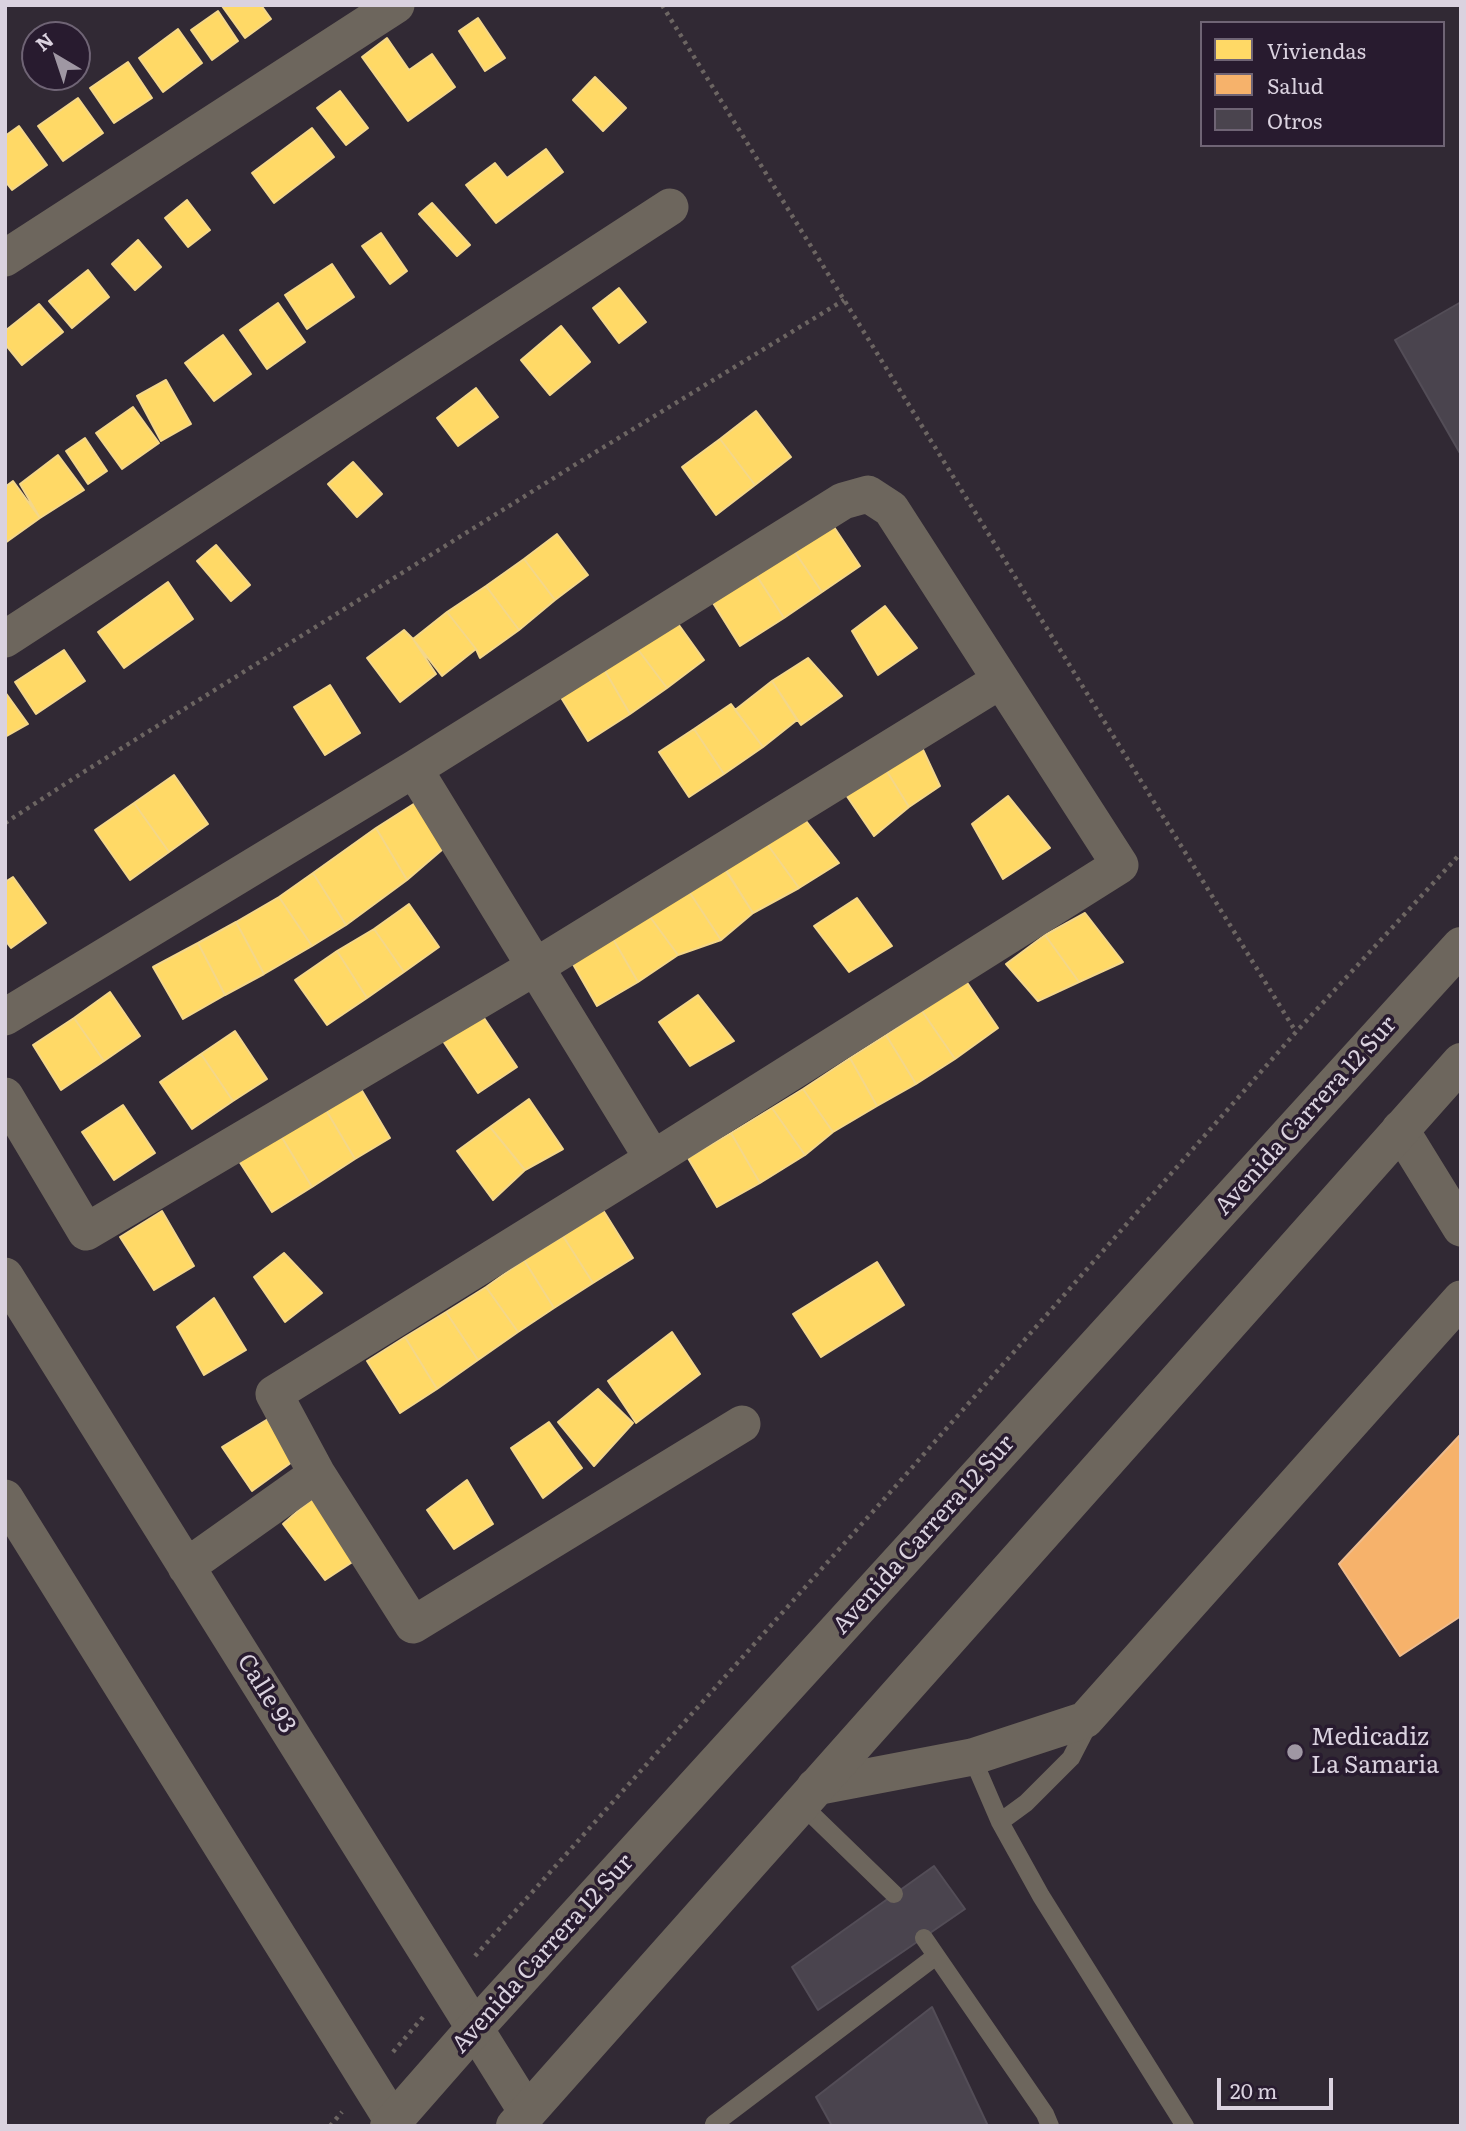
<!DOCTYPE html>
<html>
<head>
<meta charset="utf-8">
<style>
  body { margin:0 }
  #map { position:relative; width:1466px; height:2131px; overflow:hidden; background:#312934; font-family:Literata,serif }
  canvas { display:block }
  .frame { position:absolute; inset:0; border:7px solid #dad2df; pointer-events:none }
  .legend { position:absolute; left:1200px; top:21px; width:245px; height:126px; box-sizing:border-box; background:#281b2f; border:2px solid #6f6475; margin:0; padding:9px 12px; list-style:none; font-size:21px; color:#dad2df }
  .legend li { display:flex; align-items:center; gap:14px; height:35px }
  .legend b { width:35px; border:2px solid #6f6475 }
  .north { position:absolute; left:21px; top:21px; width:70px; height:70px; box-sizing:border-box; background:#281b2f; border:2px solid #6f6475; border-radius:50%; rotate:321deg; font-size:19px; font-weight:700; line-height:28px; text-align:center; color:#dad2df }
  .north::after { content:''; display:block; margin:auto; width:24px; height:32px; background:#9f97a3; clip-path:polygon(50% 0,100% 100%,50% 72%,0 100%) }
  .scale { position:absolute; left:1217px; top:2078px; width:116px; height:32px; box-sizing:border-box; border:4px solid #dad2df; border-top:0; padding-left:9px; font-size:21px; line-height:24px; white-space:nowrap; color:#dad2df; -webkit-text-stroke:5px #281b2f; paint-order:stroke }
</style>
</head>
<body>
<div id="map">
<canvas width="1466" height="2131"></canvas>
<div class="frame"></div>
<ul class="legend">
<li><b style="height:19px;background:#ffd966"></b>Viviendas</li>
<li><b style="height:19px;background:#f6b26b"></b>Salud</li>
<li><b style="height:19px;background:#4a444e"></b>Otros</li>
</ul>
<div class="north">N</div>
<div class="scale">20 m</div>
</div>
<script>
const g = document.querySelector('canvas').getContext('2d');
g.lineJoin = 'round';
function fill(path, color) {
  g.fillStyle = color;
  g.fill(path, 'evenodd');
}
function strokePath(path, color, width, dash) {
  g.strokeStyle = color;
  g.lineWidth = width;
  g.lineCap = dash ? 'butt' : 'round';
  g.setLineDash(dash || []);
  g.stroke(path);
}
function drawText(font, color, halo, rows, align = 'center') {
  g.font = font + ' Literata,serif';
  g.lineWidth = 7;
  g.setLineDash([]);
  g.textBaseline = 'middle';
  g.strokeStyle = halo;
  g.fillStyle = color;
  for (const [text, x, y, turn = 0] of rows) {
    g.save();
    g.translate(x, y);
    g.rotate((+turn || 0) * Math.PI / 180);
    g.textAlign = isNaN(turn) ? turn : align;
    if (halo) g.strokeText(text, 0, 0);
    g.fillText(text, 0, 0);
    g.restore();
  }
}
const homes = new Path2D(`
  M261 5 271 19 245 38 222 6Z
  M218 11 238 41 212 60 191 30Z
  M478 18 505 58 485 71 459 31Z
  M178 29 202 63 163 92 139 58Z
  M387 38 409 70 432 54 455 87 408 121 362 57Z
  M128 62 152 98 114 123 90 88Z
  M595 77 626 108 603 131 573 100Z
  M340 91 368 128 346 145 317 108Z
  M78 98 103 133 63 161 38 126Z
  M19 126 47 165 12 190 5 181V136Z
  M312 128 334 157 274 203 252 173Z
  M546 149 563 172 496 223 466 185 495 163 507 178Z
  M187 200 210 230 188 247 165 218Z
  M432 203 470 245 457 256 419 214Z
  M381 233 407 271 390 284 362 246Z
  M138 240 161 267 135 290 112 264Z
  M332 264 354 297 307 329 285 295Z
  M88 270 109 297 72 328 49 301Z
  M619 288 646 322 619 343 593 308Z
  M278 303 305 342 267 369 240 330Z
  M39 304 63 332 22 365 5 344V331Z
  M561 326 590 362 550 395 521 360Z
  M223 335 251 374 214 401 185 363Z
  M166 380 191 424 161 441 137 396Z
  M476 388 498 417 458 446 437 418Z
  M133 407 159 443 122 469 96 433Z
  M756 411 791 457 755 485 720 439Z
  M85 438 107 471 88 484 66 451Z
  M720 439 755 485 716 515 682 467Z
  M58 455 84 490 40 518 20 484Z
  M353 462 382 494 357 517 328 484Z
  M13 481 40 518 5 543V487Z
  M826 515 860 566 822 592 788 542Z
  M557 534 588 575 555 600 524 559Z
  M788 542 822 592 784 618 751 567Z
  M216 545 250 585 231 601 197 561Z
  M524 559 555 600 519 630 486 586Z
  M751 567 784 618 740 646 708 595Z
  M168 582 193 619 124 668 98 632Z
  M486 586 519 630 480 658 476 649 447 612Z
  M885 606 917 648 878 675 852 631Z
  M447 612 476 649 442 676 413 639Z
  M671 614 704 660 667 688 633 643Z
  M404 630 413 639 436 674 400 702 367 658Z
  M633 643 667 688 630 714 601 664Z
  M64 650 85 681 36 714 15 682Z
  M808 658 842 696 801 725 772 681Z
  M601 664 630 714 588 741 557 691Z
  M772 681 797 720 763 747 735 710Z
  M330 685 360 733 325 755 294 707Z
  M5 692 28 724 5 737Z
  M731 704 763 747 724 774 694 729Z
  M694 729 724 774 689 797 659 752Z
  M918 739 940 786 909 807 883 765Z
  M883 765 909 807 874 836 842 789Z
  M174 775 208 824 169 852 134 803Z
  M1008 796 1050 848 1003 879 972 824Z
  M423 798 450 843 407 880 376 828Z
  M134 803 169 852 130 880 95 830Z
  M799 812 839 863 799 888 762 837Z
  M376 828 407 880 346 925 313 873Z
  M762 837 799 888 753 913 724 868Z
  M721 862 753 913 721 940 686 887Z
  M313 873 346 925 312 946 279 897Z
  M13 877 46 923 11 948 5 940V882Z
  M686 887 721 940 678 955 645 910Z
  M279 897 312 946 264 974 236 922Z
  M857 898 892 946 849 972 814 926Z
  M409 904 439 947 404 972 374 929Z
  M645 910 678 955 638 982 609 932Z
  M1085 913 1123 962 1079 982 1045 935Z
  M236 922 264 974 225 995 198 943Z
  M374 929 404 972 367 998 337 951Z
  M609 932 638 982 597 1006 570 959Z
  M1045 935 1079 982 1038 1001 1006 964Z
  M198 943 225 995 183 1019 153 967Z
  M337 951 367 998 327 1025 295 980Z
  M966 981 998 1028 955 1059 922 1011Z
  M110 992 140 1036 104 1061 74 1018Z
  M698 995 734 1041 690 1066 659 1022Z
  M922 1011 955 1059 916 1084 886 1035Z
  M480 1012 517 1067 478 1093 441 1038Z
  M74 1018 104 1061 61 1090 33 1045Z
  M235 1031 267 1079 233 1101 201 1054Z
  M886 1035 916 1084 877 1106 850 1058Z
  M201 1054 233 1101 192 1129 160 1082Z
  M850 1058 877 1106 833 1132 803 1089Z
  M361 1089 390 1138 355 1159 326 1110Z
  M803 1089 833 1132 805 1155 772 1108Z
  M529 1099 563 1149 525 1170 490 1127Z
  M123 1105 155 1153 114 1180 82 1132Z
  M772 1108 805 1155 760 1183 731 1133Z
  M326 1110 355 1159 312 1187 281 1136Z
  M490 1127 525 1170 493 1200 457 1151Z
  M731 1133 760 1183 717 1207 688 1158Z
  M281 1136 312 1187 272 1212 239 1161Z
  M603 1210 633 1258 593 1283 563 1236Z
  M162 1211 194 1266 154 1290 120 1237Z
  M563 1236 593 1283 554 1308 524 1260Z
  M284 1253 322 1293 285 1322 254 1277Z
  M524 1260 554 1308 518 1332 486 1287Z
  M877 1262 904 1305 821 1357 793 1314Z
  M486 1287 518 1332 478 1360 446 1312Z
  M214 1298 246 1350 204 1375 177 1327Z
  M446 1312 478 1360 437 1389 405 1337Z
  M672 1332 700 1374 636 1423 608 1381Z
  M405 1337 437 1389 400 1413 367 1361Z
  M598 1389 633 1423 594 1466 558 1422Z
  M268 1419 292 1462 252 1491 222 1447Z
  M549 1422 582 1468 543 1498 511 1448Z
  M467 1480 493 1524 454 1549 427 1510Z
  M314 1497 357 1559 325 1580 283 1524Z`);
fill(homes, '#ffd966');
strokePath(homes, '#f4d78a', 2);
const health = new Path2D(`
  M1461 1434V1616L1400 1656 1339 1564Z`);
fill(health, '#f6b26b');
strokePath(health, '#eebc8e', 2);
const building = new Path2D(`
  M1461 302 1460 404 1461 455 1395 340Z
  M934 1866 965 1909 818 2010 792 1967Z
  M932 2007 988 2126H832L816 2097Z`);
fill(building, '#4a444e');
strokePath(building, '#534d57', 2);
strokePath(new Path2D(`
  M662 5 1296 1032
  M5 823 82 773 581 461 844 300
  M475 1956 894 1488 1296 1032 1461 853
  M393 2052 424 2016
  M330 2126 342 2112`), '#6c6562', 4.5, [3.5, 5]);
strokePath(new Path2D(`
  M972 1757 1000 1822 1041 1896 1185 2126
  M801 1804 894 1894
  M1000 1822 1026 1803 1071 1758 1087 1727 1086 1722
  M924 1938 1045 2114 1050 2126
  M714 2124 936 1956`), '#6d665d', 18);
strokePath(new Path2D(`
  M5 258 396 5
  M5 639 670 207
  M414 769 653 1159
  M5 1017 414 769 843 501 868 494 891 509 1120 865 653 1159 274 1394 317 1474 413 1625 742 1424
  M5 1096 86 1232 535 967 1001 680
  M1400 1129 1461 1228
  M5 1276 527 2112
  M5 1498 396 2126
  M186 1567 317 1474
  M815 1787 972 1757 1085 1720 1461 1299`), '#6d665d', 37);
strokePath(new Path2D(`
  M389 2126 475 2028 1461 946
  M515 2126 1461 1062`), '#6d665d', 38);
for (const [x, y, r, color] of [
  [1295,1752,9,"#9f97a3"]
]) {
  const dot = new Path2D();
  dot.arc(x, y, r, 0, 2 * Math.PI);
  g.fillStyle = color;
  g.fill(dot);
  strokePath(dot, '#281b2f', 2.5);
}
drawText('24px', '#dad2df', '#281b2f', [
  ["Avenida Carrera 12 Sur",1306,1116,-48],
  ["Avenida Carrera 12 Sur",924,1535,-48],
  ["Calle 93",266,1694,58],
  ["Avenida Carrera 12 Sur",543,1954,-48]
]);
drawText('24px', '#dad2df', '#281b2f', [
  ["Medicadiz",1311,1738],
  ["La Samaria",1311,1766]
], 'left');
</script>
</body>
</html>
